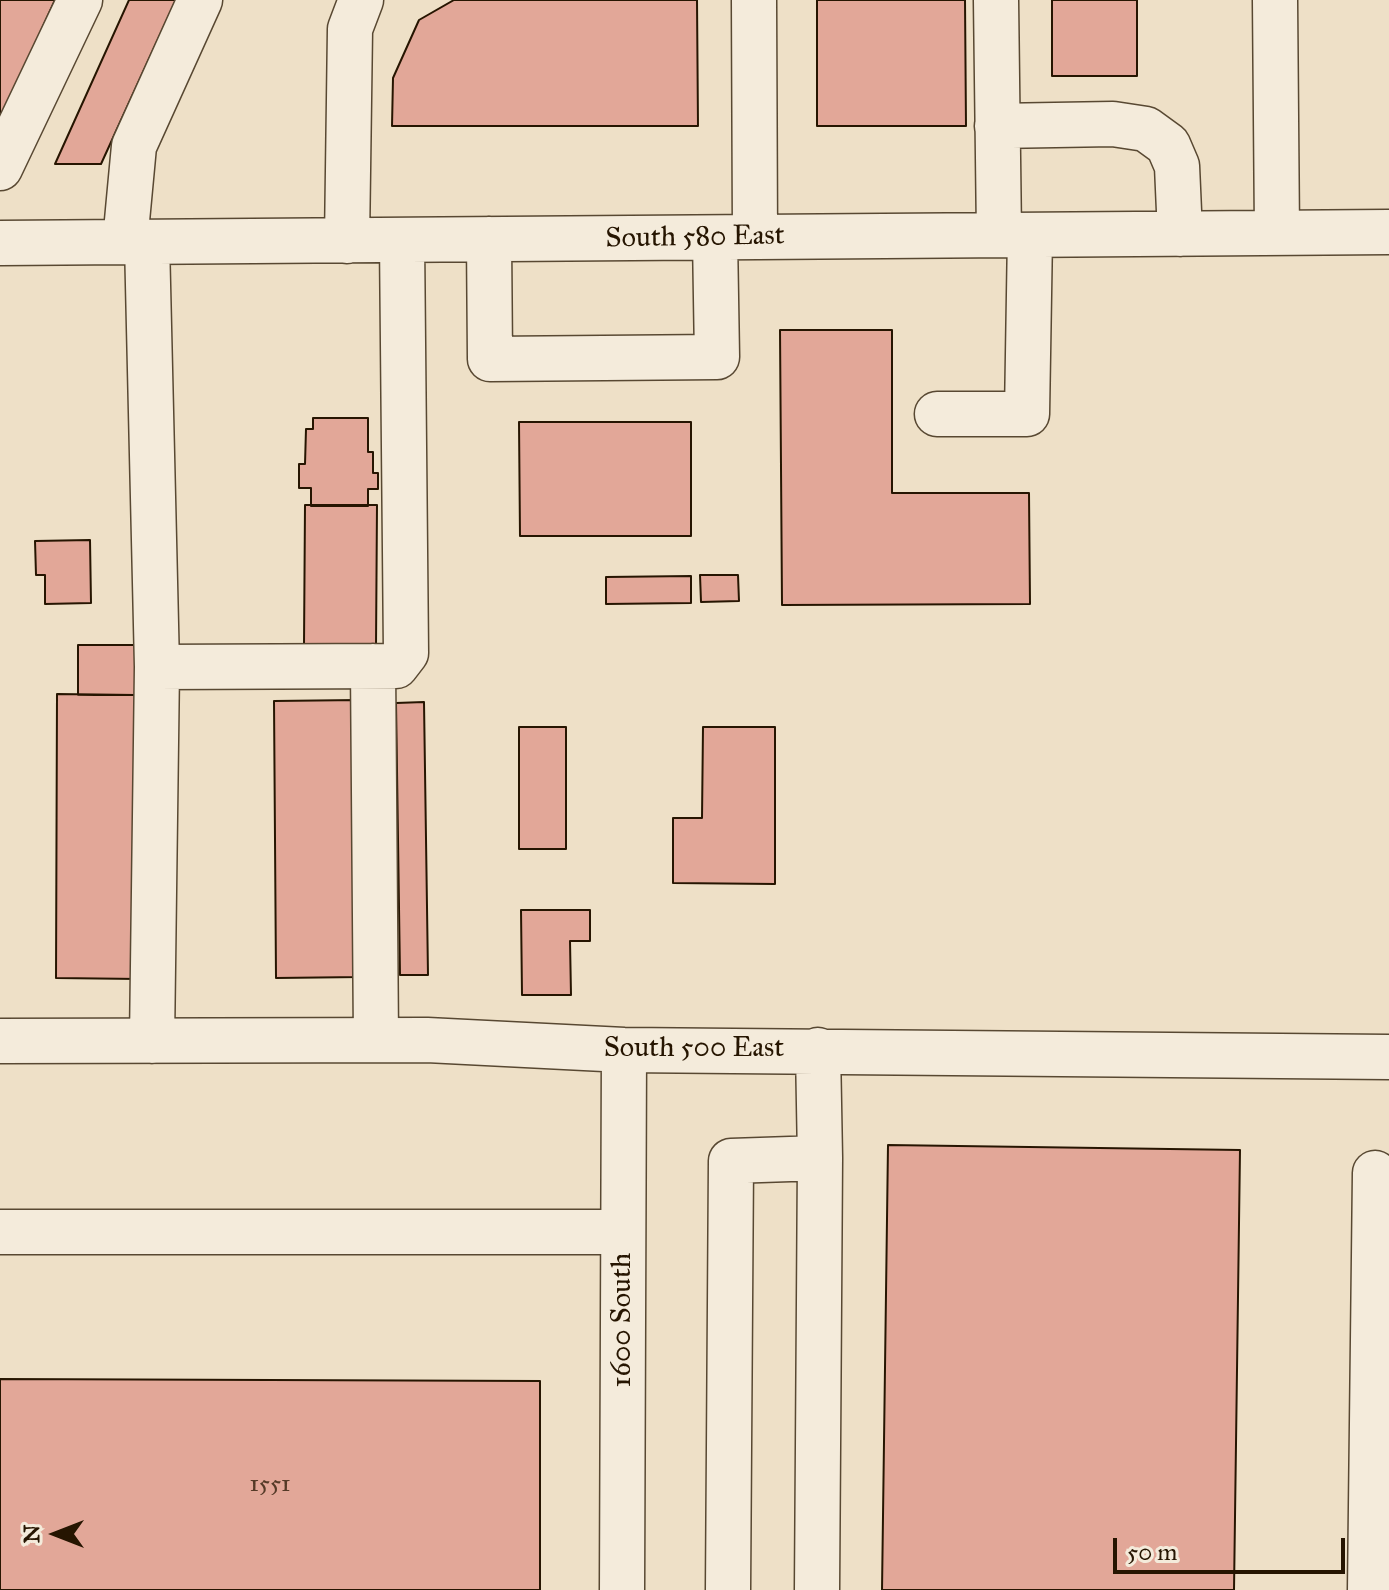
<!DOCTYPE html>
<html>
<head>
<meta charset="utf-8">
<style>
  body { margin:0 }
  #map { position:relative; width:1389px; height:1590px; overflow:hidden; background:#eee0c7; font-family:"IM FELL Great Primer",serif }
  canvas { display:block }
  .north { position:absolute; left:16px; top:1494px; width:80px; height:80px; -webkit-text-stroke:6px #f4ebdb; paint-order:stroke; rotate:270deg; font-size:22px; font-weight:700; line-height:32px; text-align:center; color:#261501 }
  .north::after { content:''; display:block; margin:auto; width:28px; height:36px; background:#261501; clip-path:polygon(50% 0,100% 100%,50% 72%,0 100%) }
  .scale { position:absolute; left:1113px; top:1538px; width:232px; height:36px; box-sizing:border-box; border:4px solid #261501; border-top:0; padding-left:10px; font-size:24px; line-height:28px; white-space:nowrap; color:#261501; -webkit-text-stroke:6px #f4ebdb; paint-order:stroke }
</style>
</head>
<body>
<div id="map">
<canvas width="1389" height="1590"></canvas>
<div class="north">N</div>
<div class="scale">50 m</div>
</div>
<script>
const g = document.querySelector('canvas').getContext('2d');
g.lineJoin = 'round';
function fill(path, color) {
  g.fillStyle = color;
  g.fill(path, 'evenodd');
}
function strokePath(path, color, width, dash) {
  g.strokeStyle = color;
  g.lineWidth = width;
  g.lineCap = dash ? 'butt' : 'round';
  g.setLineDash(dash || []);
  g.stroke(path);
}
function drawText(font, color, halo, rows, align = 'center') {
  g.font = font + ' "IM FELL Great Primer",serif';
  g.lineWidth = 8;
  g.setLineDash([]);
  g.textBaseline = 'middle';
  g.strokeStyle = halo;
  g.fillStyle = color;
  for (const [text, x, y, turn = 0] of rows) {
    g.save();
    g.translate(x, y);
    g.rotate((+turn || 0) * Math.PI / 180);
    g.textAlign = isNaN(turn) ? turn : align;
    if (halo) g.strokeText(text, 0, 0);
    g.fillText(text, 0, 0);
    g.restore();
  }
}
const building = new Path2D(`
  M0 0H55L0 121Z
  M129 0H176L101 164H55Z
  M454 0H697L698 126H392L393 78 419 20Z
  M817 0H965L966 126H817Z
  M1052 0H1137V76H1052Z
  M780 330H892V493H1029L1030 604 782 605Z
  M313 418H368V452H373V473H378V489H368V506H311V488H299V464H305L306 429H313Z
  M519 422H691V536H520Z
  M305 505H377L376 646 304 645Z
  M90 540 91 603 45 604V575H36L35 541Z
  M700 575H738L739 601 701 602Z
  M691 576V603L606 604V577Z
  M78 645H136L135 695H78Z
  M57 694 135 695 139 979 56 978Z
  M359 700 361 977 276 978 274 701Z
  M424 702 428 975H400L396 703Z
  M519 727H566V849H519Z
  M703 727H775V884L673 883V818H702Z
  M521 910H590V941H570L571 995H522Z
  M888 1145 1240 1150 1234 1590H882Z
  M0 1379 540 1381V1590H0Z`);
fill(building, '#e2a798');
strokePath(building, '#261501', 2);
const minor = new Path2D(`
  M754 0 755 237
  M996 0 999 235
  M1275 0 1277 233
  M997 126 1113 124 1146 129 1168 145 1177 166 1180 234
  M0 168 80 0
  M489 239 490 359 717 357 715 238
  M347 241 350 29 361 0
  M125 242 134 146 200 0
  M147 242 157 667 396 666 406 653 402 240
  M0 243 1389 232
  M937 414H1027L1030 235
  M373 666 376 1040
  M0 1041 427 1040 624 1050 1389 1057
  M152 1041 157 667
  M0 1232H623
  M622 1590 624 1050
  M728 1590 731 1161 820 1158 818 1050
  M817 1590 820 1158
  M1370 1590 1375 1173`);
strokePath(minor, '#584832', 47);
strokePath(minor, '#f4ebdb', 44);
drawText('24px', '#553a27', null, [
  ["1551",270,1485]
]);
drawText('28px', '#261501', '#f4ebdb', [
  ["South 580 East",695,238,-1],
  ["South 500 East",694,1049],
  ["1600 South",623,1320,-90]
]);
</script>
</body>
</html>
